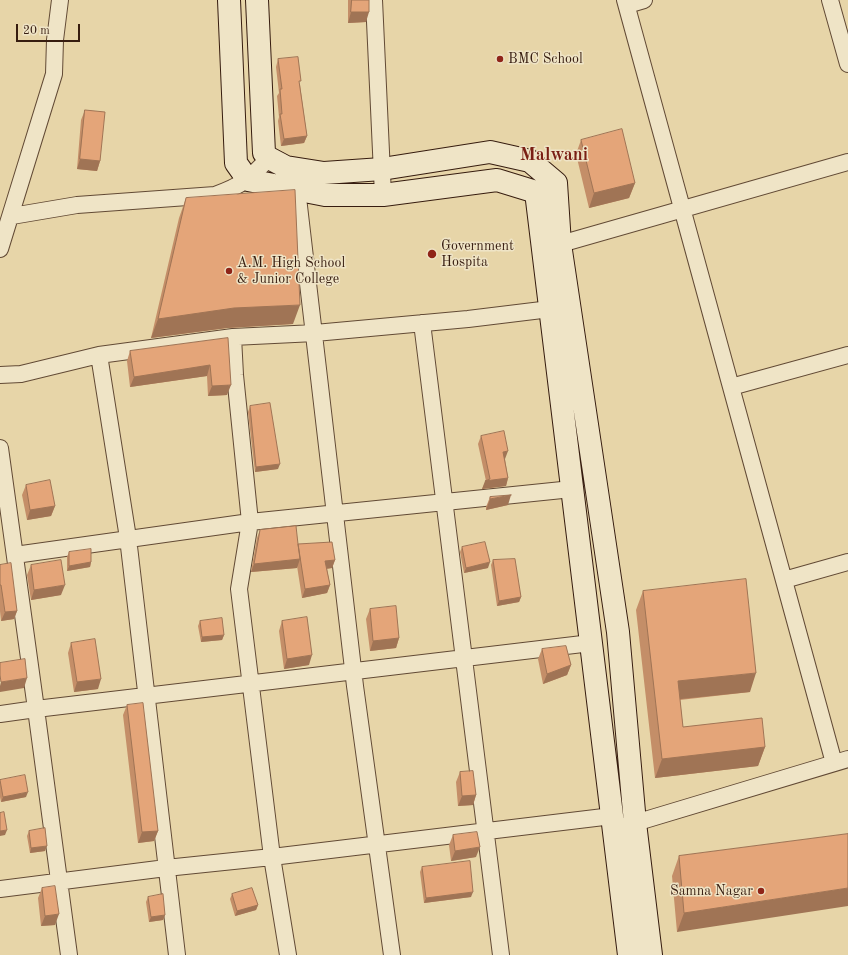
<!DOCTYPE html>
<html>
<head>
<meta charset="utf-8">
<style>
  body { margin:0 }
  #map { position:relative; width:848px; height:955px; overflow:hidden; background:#e7d5a8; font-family:"Old Standard TT",serif }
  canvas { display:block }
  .scale { position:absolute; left:16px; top:24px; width:64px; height:18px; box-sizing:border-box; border:2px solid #361c0f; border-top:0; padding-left:5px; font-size:12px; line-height:14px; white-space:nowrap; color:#361c0f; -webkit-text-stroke:3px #efe4c6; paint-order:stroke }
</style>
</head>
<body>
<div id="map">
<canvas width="848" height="955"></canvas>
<div class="scale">20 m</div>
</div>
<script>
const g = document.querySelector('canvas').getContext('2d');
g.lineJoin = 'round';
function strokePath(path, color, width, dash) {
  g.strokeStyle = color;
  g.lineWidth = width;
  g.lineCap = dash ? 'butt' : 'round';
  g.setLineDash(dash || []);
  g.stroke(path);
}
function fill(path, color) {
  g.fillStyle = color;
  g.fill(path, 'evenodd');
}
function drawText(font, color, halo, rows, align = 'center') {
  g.font = font + ' "Old Standard TT",serif';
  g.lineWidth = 3;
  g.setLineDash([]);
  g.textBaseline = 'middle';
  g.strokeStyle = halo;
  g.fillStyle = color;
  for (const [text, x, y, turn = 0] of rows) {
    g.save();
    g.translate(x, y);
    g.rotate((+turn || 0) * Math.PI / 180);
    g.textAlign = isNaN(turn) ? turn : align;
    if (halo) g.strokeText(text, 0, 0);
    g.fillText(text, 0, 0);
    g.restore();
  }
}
const street = new Path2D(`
  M374 0 383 195
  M625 0 834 763
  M830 0 848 64
  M627 5 644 0
  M297 189 355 686 392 955
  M12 216 77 205 215 195C243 185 249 179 269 158
  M550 247 848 162
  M0 249 54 74 55 40 60 0
  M422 323 501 955
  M233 337 315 333 468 319 550 309
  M99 355 233 337 235 375 250 522 239 589 272 857 288 955
  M0 375 21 374 99 355 128 538 177 955
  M731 387 848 355
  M0 448 36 709 591 643
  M15 555 250 522 572 489
  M784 580 848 562
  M0 714 36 709 69 955
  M625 826 848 759
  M0 889 166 868 272 857 612 816`);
const secondary = new Path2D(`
  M229 0 236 163 248 180 325 195H383L497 180 536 192 629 955
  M257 0 264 153 269 158 286 167 324 173 382 169 490 152 530 161 556 183 560 244 618 632 635 823 651 955`);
strokePath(street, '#624a35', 18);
strokePath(secondary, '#361c0f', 24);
strokePath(street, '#efe4c6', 16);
strokePath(secondary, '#efe4c6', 22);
fill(new Path2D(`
  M348 0H369L366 22 348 23Z
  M278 59 300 85 307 136 304 143 281 146 278 121 279 117 277 96 279 93 276 67Z
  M85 110 100 161 97 171 77 169 81 120Z
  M581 140 635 183 629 198 589 208 576 154Z
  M186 198 293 324 227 328 151 338 179 218Z
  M228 338 227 395 208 396 207 376 130 387 127 361 130 351Z
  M250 406 278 469 255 472 248 412Z
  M481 436 505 459 508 478 506 486 482 489 486 481 478 444Z
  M26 485 55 506 51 516 27 520 22 495Z
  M490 497 508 505 486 510V507Z
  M260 530 298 544 335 560 332 568 327 569 330 585 327 593 302 598 297 566V568L251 572 257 538Z
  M462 547 488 568 464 573 460 552Z
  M69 552 91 562 90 567 67 571V557Z
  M493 560 521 597 519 602 497 606 491 565Z
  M0 565 17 611 14 619 1 621 0 611Z
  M31 565 61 595 31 600 27 575Z
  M643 591 750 692 680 700 683 727 765 747 758 766 655 778 636 610Z
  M370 609 399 638 396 648 370 651 366 619Z
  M200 621 224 635 222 640 201 642 198 626Z
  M282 621 309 665 284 669 279 631Z
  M71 643 98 689 74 692 68 653Z
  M542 649 571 665 567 675 543 684 538 659Z
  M127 705 158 831 154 841 138 843 123 715Z
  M460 772 476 795 473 805 458 806 456 782Z
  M0 780 26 797 1 802 0 797Z
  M29 831 45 851 30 853 27 836Z
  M848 834 677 932 672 876 679 856Z
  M453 835 476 857 451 861 449 845Z
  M422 867 471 897 424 903 420 872Z
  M42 888 55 925 41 926 38 898Z
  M232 894 258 905 256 910 235 916 230 899Z
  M148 897 165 915 163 920 149 922 146 902Z`), '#c48e68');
fill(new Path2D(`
  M351 12H369L366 22 348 23Z
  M307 136 304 143 281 146 284 139Z
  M80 159 100 161 97 171 77 169Z
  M635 183 629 198 589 208 594 193Z
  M300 305 293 324 227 328 151 338 158 319 234 308Z
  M210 365 207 376 130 387 134 377Z
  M231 385 227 395 208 396 212 386Z
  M508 451 505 459 500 460 503 452Z
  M280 464 278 469 255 472 256 467Z
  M508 478 506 486 482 489 485 481Z
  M511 495 508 505 486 510 490 499Z
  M55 506 51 516 27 520 30 510Z
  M300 559 297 568 251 572 254 564Z
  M335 560 332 568 322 569 325 561Z
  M91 562 90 567 67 571 69 566Z
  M490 562 488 568 464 573 466 568Z
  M65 585 61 595 31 600 34 590Z
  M330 585 327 593 302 598 305 589Z
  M521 597 519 602 497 606 499 601Z
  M17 611 14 619 1 621 5 612Z
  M224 635 222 640 201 642 202 637Z
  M399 638 396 648 370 651 373 641Z
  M312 655 309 665 284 669 287 659Z
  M571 665 567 675 543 684 547 674Z
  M756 673 750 692 671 700 678 681Z
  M27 678 24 688 0 692V686L1 682Z
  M101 679 98 689 74 692 77 682Z
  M765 747 758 766 655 778 662 759Z
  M28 792 26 797 1 802 3 797Z
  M476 795 473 805 458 806 462 796Z
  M7 830 5 835 0 836V831Z
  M158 831 154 841 138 843 142 832Z
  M47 846 45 851 30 853 31 848Z
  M480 847 476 857 451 861 455 851Z
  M848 888V906L677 932 684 913Z
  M473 892 471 897 424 903 426 898Z
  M258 905 256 910 235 916 237 911Z
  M59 914 55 925 41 926 45 916Z
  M165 915 163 920 149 922 151 917Z`), '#a07455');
const building = new Path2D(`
  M352 0H369V12H351Z
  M298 57 301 81H299L307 136 284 139 280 114H282L280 89H282L278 59Z
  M85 110 105 112 100 161 80 159Z
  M622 129 635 183 594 193 581 140Z
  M295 190 300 305 234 308 158 319 186 198Z
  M228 338 231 385 212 386 210 365 134 377 130 351Z
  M270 403 280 464 256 467 250 406Z
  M504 431 508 451 503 452 508 478 485 481 490 479 481 436Z
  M50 480 55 506 30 510 26 485Z
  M511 495 490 499V497Z
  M296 526 298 544 332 542 335 560 325 561 330 585 305 589 298 544 300 559 254 564 260 530Z
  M485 542 490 562 466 568 462 547Z
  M91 549V562L69 566V552Z
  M515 559 521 597 499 601 493 560Z
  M61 560 65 585 34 590 31 565Z
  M11 563 17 611 5 612 1 585H0V565Z
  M746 579 756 673 678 681 683 727 762 718 765 747 662 759 643 591Z
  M396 606 399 638 373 641 370 609Z
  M307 617 312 655 287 659 282 621Z
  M222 618 224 635 202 637 200 621Z
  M95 639 101 679 77 682 71 643Z
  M566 646 571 665 547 674 542 649Z
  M25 659 27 678 1 682 0 675V663Z
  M143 703 158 831 142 832 127 705Z
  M473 771 476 795 462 796 460 772Z
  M25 775 28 792 3 797 0 780Z
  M4 812 7 830 0 831V813Z
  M45 828 47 846 31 848 29 831Z
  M477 832 480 847 455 851 453 835Z
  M848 834V888L684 913 679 856Z
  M470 861 473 892 426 898 422 867Z
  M55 886 59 914 45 916 42 888Z
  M252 888 258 905 237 911 232 894Z
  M163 894 165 915 151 917 148 897Z`);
fill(building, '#e4a579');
strokePath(building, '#a07455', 1);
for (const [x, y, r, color] of [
  [500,59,4,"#8f2418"],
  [432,254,5,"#8f2418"],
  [229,271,4,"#8f2418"],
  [761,891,4,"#8f2418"]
]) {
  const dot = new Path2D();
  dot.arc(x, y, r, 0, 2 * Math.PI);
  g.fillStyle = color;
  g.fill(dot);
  strokePath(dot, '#efe4c6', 1.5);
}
drawText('14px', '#361c0f', '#efe4c6', [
  ["BMC School",508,59],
  ["Government",441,246],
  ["Hospita",441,262],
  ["A.M. High School",237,263],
  ["& Junior College",237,279],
  ["Samna Nagar",753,891,"right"]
], 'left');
drawText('bold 18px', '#7a1f14', '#efe4c6', [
  ["Malwani",554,155]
]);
</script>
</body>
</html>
